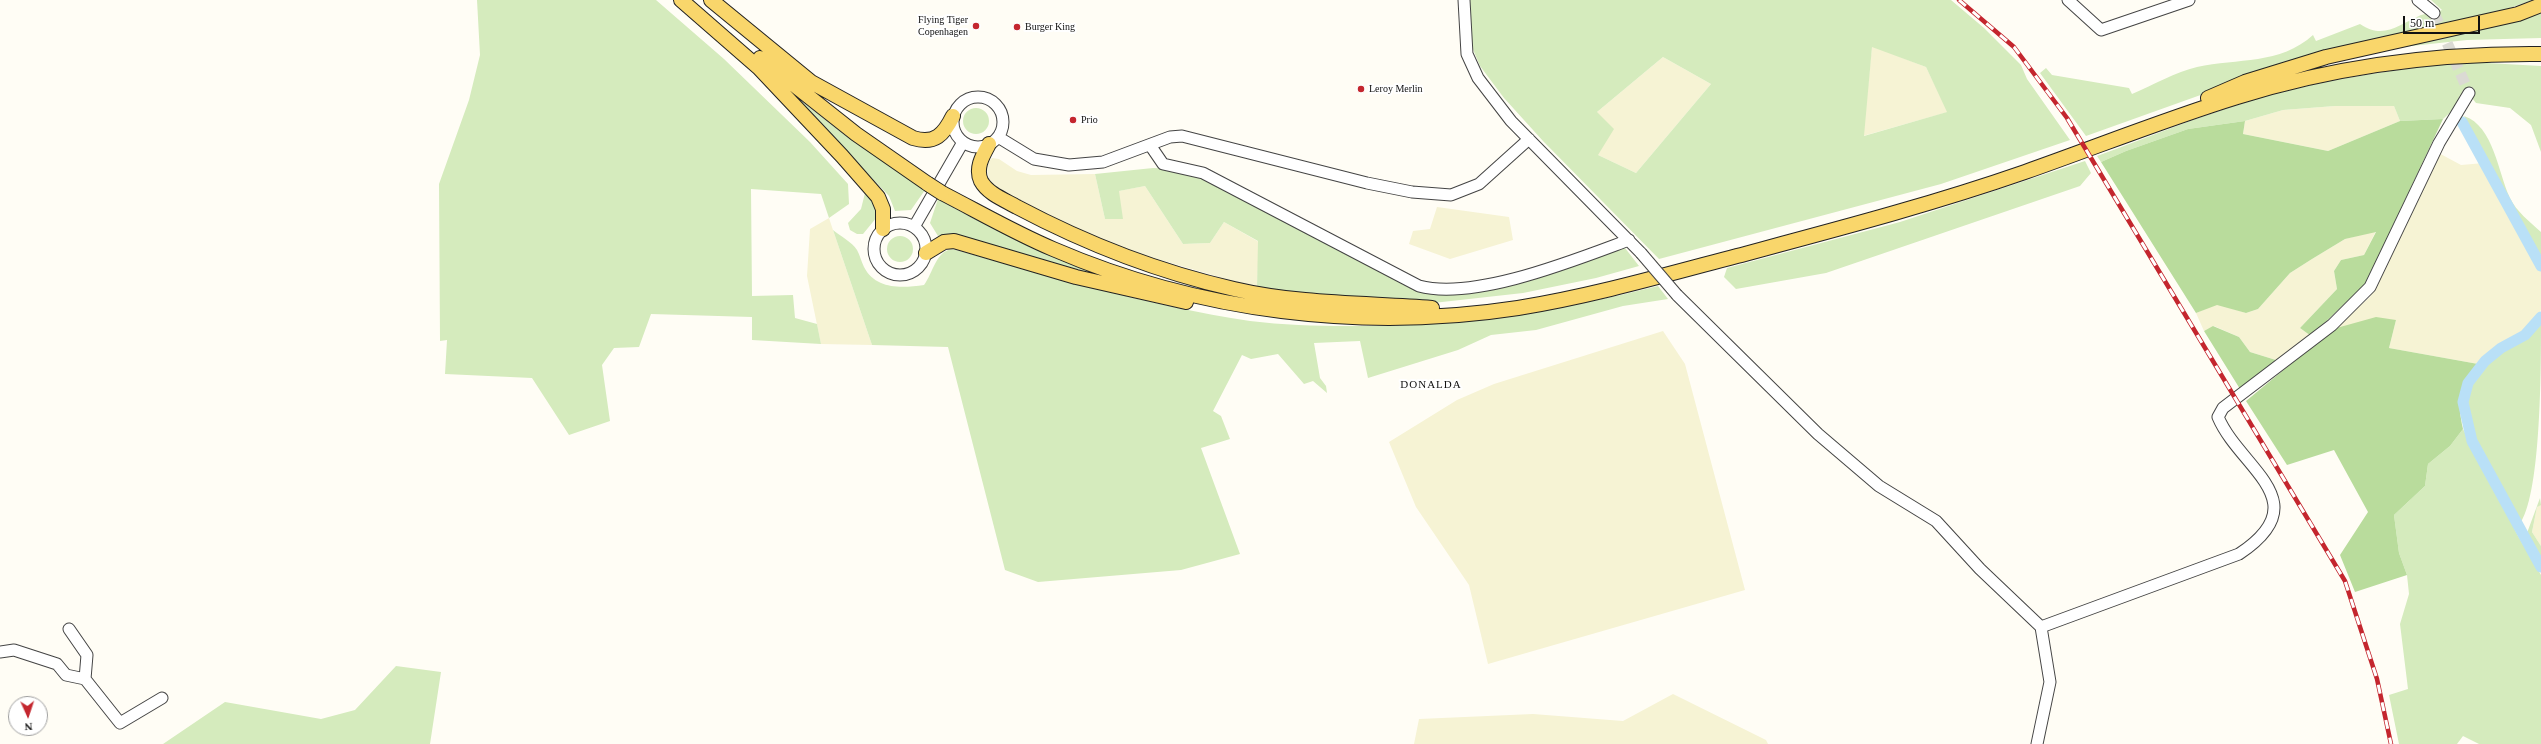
<!DOCTYPE html>
<html>
<head>
<meta charset="utf-8">
<style>
  body { margin:0 }
  #map { position:relative; width:2541px; height:744px; overflow:hidden; background:#fffdf5; font-family:"Times New Roman",serif }
  canvas { display:block }
  .north { position:absolute; left:8px; top:696px; width:40px; height:40px; box-sizing:border-box; background:#fff; border:1px solid #a0a0a0; border-radius:50%; rotate:177deg; font-size:11px; font-weight:700; line-height:16px; text-align:center; color:#111 }
  .north::after { content:''; display:block; margin:auto; width:14px; height:18px; background:#c4262e; clip-path:polygon(50% 0,100% 100%,50% 72%,0 100%) }
  .scale { position:absolute; left:2403px; top:16px; width:77px; height:18px; box-sizing:border-box; border:2px solid #111; border-top:0; padding-left:5px; font-size:12px; line-height:14px; white-space:nowrap; color:#111; -webkit-text-stroke:3px #fff; paint-order:stroke }
</style>
</head>
<body>
<div id="map">
<canvas width="2541" height="744"></canvas>
<div class="north">N</div>
<div class="scale">50 m</div>
</div>
<script>
const g = document.querySelector('canvas').getContext('2d');
g.lineJoin = 'round';
function fill(path, color) {
  g.fillStyle = color;
  g.fill(path, 'evenodd');
}
function strokePath(path, color, width, dash) {
  g.strokeStyle = color;
  g.lineWidth = width;
  g.lineCap = dash ? 'butt' : 'round';
  g.setLineDash(dash || []);
  g.stroke(path);
}
function drawText(font, color, halo, rows, align = 'center') {
  g.font = font + ' "Times New Roman",serif';
  g.lineWidth = 4;
  g.setLineDash([]);
  g.textBaseline = 'middle';
  g.strokeStyle = halo;
  g.fillStyle = color;
  for (const [text, x, y, turn = 0] of rows) {
    g.save();
    g.translate(x, y);
    g.rotate((+turn || 0) * Math.PI / 180);
    g.textAlign = isNaN(turn) ? turn : align;
    if (halo) g.strokeText(text, 0, 0);
    g.fillText(text, 0, 0);
    g.restore();
  }
}
fill(new Path2D(`
  M1872 46 1926 67 1948 112 1863 136Z
  M1663 57 1711 84 1636 173 1598 155 1597 112Z
  M2335 106H2394L2400 121 2328 151 2243 134 2245 121 2283 110Z
  M2435 151 2461 165 2484 163 2541 269V310L2538 315 2523 332 2490 351 2478 364 2389 348 2396 320 2333 329 2370 297 2390 258Z
  M992 158 999 159 1017 171 1031 175 1095 174 1105 219 1118 191 1145 186 1183 244 1210 243 1224 222 1259 242 1257 288 1150 257 1071 229 996 189 989 179 987 169 988 162Z
  M1437 207 1509 217 1513 240 1450 259 1409 244 1413 231 1430 229Z
  M829 218 833 230 872 345 821 344 807 276 810 229Z
  M2376 231 2364 255 2341 260 2334 271 2337 289 2300 328 2311 336 2279 361 2250 352 2239 337 2214 326 2204 331 2196 313 2217 304 2246 313 2258 309 2290 273 2312 259 2345 239Z
  M1663 331 1685 364 1745 590 1488 664 1469 585 1416 507 1389 442 1457 400 1494 384Z
  M2540 504 2541 505V546L2532 532 2537 507Z
  M1673 694 1766 740 1768 744H1414L1419 719 1533 714 1623 721Z`), '#f6f3d4');
fill(new Path2D(`
  M477 0H656L724 59 810 142 848 184 849 204 829 218 821 194 751 189 752 296 793 295 795 318 817 324 821 344 752 340V317L651 314 639 347 614 348 602 365 610 421 569 435 532 378 445 374 447 340 440 341 439 184 469 100 480 55Z
  M1470 0H1951L1984 28 2021 65 2027 79 2070 140 1941 184 1659 259 1543 141 1504 98 1480 66 1472 47ZM1872 47 1926 67 1947 112 1864 136ZM1663 57 1711 84 1636 173 1598 155 1614 129 1597 112Z
  M2431 0H2533L2492 14 2304 58 2086 136 2040 73 2046 68 2052 75 2129 88 2132 94C2153 85 2176 72 2197 67 2238 58 2280 65 2313 35L2316 41 2360 24C2384 40 2398 25 2421 15 2428 13 2435 13 2442 10Z
  M2541 10V38L2467 40 2384 49Z
  M2469 62 2541 66V152L2531 125 2510 108 2476 103 2468 93 2460 95 2455 108 2443 119 2400 121 2394 106H2335L2283 110 2245 121 2188 129 2126 151 2101 162 2097 156C2146 138 2195 118 2246 102 2318 80 2394 69 2469 62Z
  M786 89 846 136 925 190 911 210 895 211 889 196Z
  M963 121a13 13 0 1 1 26 0a13 13 0 1 1-26 0Z
  M2464 116C2494 126 2498 173 2510 198 2516 211 2530 222 2541 232V256Z
  M2085 161 2091 173 2080 186 1826 273 1736 289 1724 277 1727 268 1900 222Z
  M1153 168 1184 169 1412 288 1433 295 1459 294 1554 271 1625 248 1639 266 1596 278 1523 293 1433 303 1362 302 1257 288 1258 241 1224 222 1210 243 1183 244 1145 186 1119 191 1123 219H1105L1095 174Z
  M865 193 874 199 877 217 863 234H857L850 230 848 223 861 209Z
  M938 199C993 230 1049 257 1108 278L962 237 947 234 938 236 930 223Z
  M833 230C840 236 852 242 857 250 860 255 861 261 864 267 876 290 902 288 924 285 933 273 936 251 952 249 1050 276 1149 306 1250 321 1282 325 1315 326 1347 326 1453 327 1555 312 1658 286L1668 299 1623 306 1536 330 1491 335 1458 350 1368 378 1360 341 1314 343 1320 378 1326 386 1327 393 1313 381 1304 384 1278 354 1251 359 1242 355 1213 411 1221 416 1230 439 1201 448 1240 554 1181 570 1038 582 1005 570 948 347 872 345Z
  M887 249a13 13 0 1 1 26 0a13 13 0 1 1-26 0Z
  M2541 324C2541 368 2541 490 2521 522 2505 493 2463 430 2467 397 2469 383 2481 368 2492 359 2506 346 2525 339 2541 324Z
  M2463 429 2518 536 2541 575V744H2479L2463 736 2457 744H2399L2389 695 2408 689 2400 624 2409 594 2407 575 2399 553 2394 515 2425 486 2428 464 2450 446Z
  M2540 498 2541 505 2537 507 2532 532 2541 546V558L2527 533Z
  M396 666 441 672 430 744H163L225 702 321 719 355 710Z`), '#d5ebbd');
fill(new Path2D(`
  M2443 119 2366 283 2311 336 2300 328 2337 289 2334 271 2341 260 2364 255 2376 232 2345 239 2312 259 2290 273 2258 309 2246 313 2217 305 2196 313 2101 162 2126 151 2188 129 2245 121 2243 134 2328 151 2400 121Z
  M2376 317 2396 320 2389 348 2478 364C2458 386 2457 401 2463 429L2450 446 2428 464 2425 486 2394 515 2399 553 2407 575 2355 592 2340 555 2368 512 2334 450 2287 465 2246 401 2333 329Z
  M2213 326 2239 337 2250 352 2279 361 2240 389 2204 331Z`), '#b9dc9c');
strokePath(new Path2D(`
  M2462 122 2541 266
  M2541 317 2525 335 2501 348 2485 361 2468 383 2463 402 2472 441 2541 567`), '#b9e0f7', 11);
strokePath(new Path2D(`
  M2434 13 2469 93`), '#dbdad3', 11, [11, 5.5]);
const minor = new Path2D(`
  M1464 0 1467 54 1478 78 1511 121 1641 253
  M2068 0 2101 30 2189 0
  M2418 0 2434 13
  M953 122a25 25 0 1 1 50 0a25 25 0 1 1-50 0Z
  M998 137 1034 159 1069 165 1103 162 1170 137 1182 136 1367 183 1412 192 1451 195 1479 184 1529 139
  M1150 145 1163 164 1203 173 1419 286C1474 301 1575 260 1629 240
  M874 249a26 26 0 1 1 52 0a26 26 0 1 1-52 0Z
  M914 227 963 142
  M1677 295 1818 434 1879 486 1936 521 1980 569 2041 627 2050 682 2037 744
  M2041 627 2239 554C2319 501 2240 469 2218 417L2223 408 2332 325 2370 287 2439 143 2469 93
  M69 629 87 655 85 679
  M0 652 14 650 57 664 66 675 85 679 120 723 162 698`);
const major = new Path2D(`
  M681 0 759 68 842 156 878 197 883 209V229
  M711 0 811 82 913 138C935 145 944 134 953 116
  M760 58 856 134 928 184
  M2208 98 2245 82 2326 57 2518 14 2541 5
  M989 144C983 155 975 168 981 181 988 194 1005 200 1017 207 1085 243 1159 272 1234 289 1298 304 1366 303 1432 308
  M942 193C979 212 1015 233 1053 249 1199 312 1362 332 1518 308 1592 296 1665 275 1737 256 1834 230 1930 205 2025 172 2096 147 2166 119 2237 97 2336 66 2438 53 2541 54
  M926 253 944 242 954 241 1076 277 1186 302`);
strokePath(minor, '#444', 13);
strokePath(major, '#222', 16);
strokePath(minor, '#fff', 11);
strokePath(major, '#f9d66b', 14);
const rail = new Path2D(`
  M1959 0 2014 47 2067 118 2345 581 2377 679 2391 744`);
strokePath(rail, '#c4262e', 4.5);
strokePath(rail, '#fff', 3, [9]);
const minorBridge = new Path2D(`
  M1641 253 1677 295`);
const majorBridge = new Path2D(`
  M928 184 942 193`);
strokePath(minorBridge, '#444', 13, []);
strokePath(majorBridge, '#222', 16, []);
strokePath(minorBridge, '#fff', 11);
strokePath(majorBridge, '#f9d66b', 14);
for (const [x, y, r, color] of [
  [976,26,4,"#c4262e"],
  [1017,27,4,"#c4262e"],
  [1361,89,4,"#c4262e"],
  [1073,120,4,"#c4262e"]
]) {
  const dot = new Path2D();
  dot.arc(x, y, r, 0, 2 * Math.PI);
  g.fillStyle = color;
  g.fill(dot);
  strokePath(dot, '#fff', 1.5);
}
drawText('10px', '#111', '#fff', [
  ["Flying Tiger",968,20,"right"],
  ["Copenhagen",968,32,"right"],
  ["Burger King",1025,27],
  ["Leroy Merlin",1369,89],
  ["Prio",1081,120]
], 'left');
g.letterSpacing = '1px';
drawText('11px', '#111', '#fff', [
  ["DONALDA",1431,385]
]);
g.letterSpacing = '0px';
</script>
</body>
</html>
